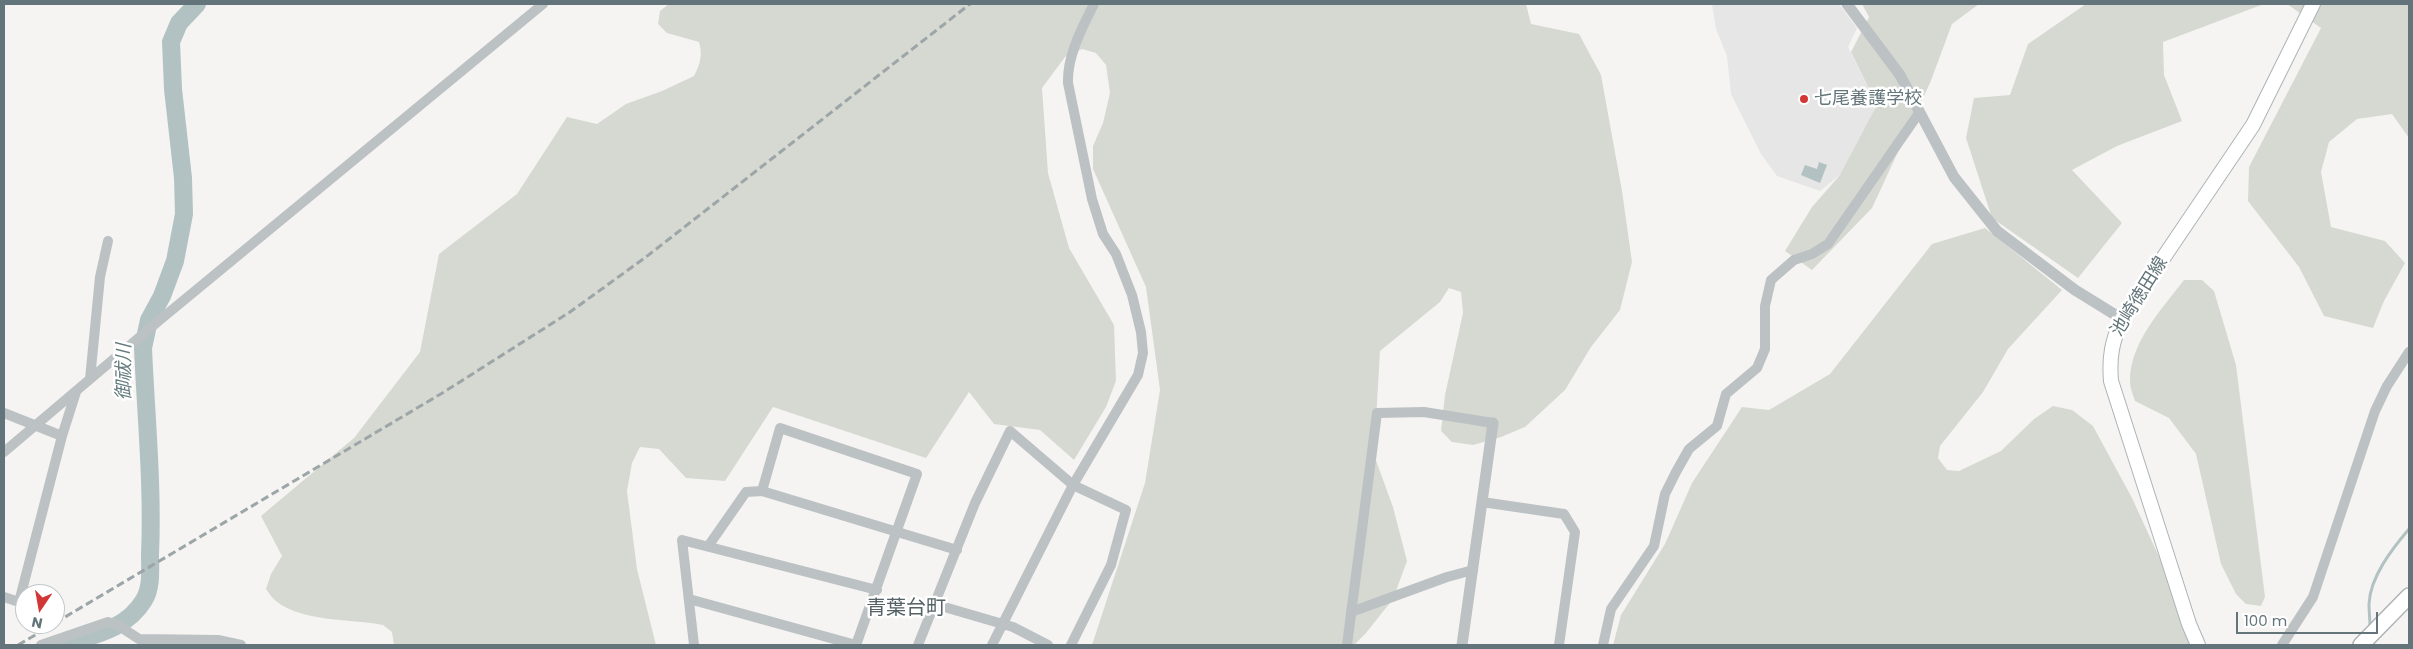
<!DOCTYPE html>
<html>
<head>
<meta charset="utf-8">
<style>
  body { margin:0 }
  #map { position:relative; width:2413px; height:649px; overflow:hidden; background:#f5f4f2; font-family:Poppins,sans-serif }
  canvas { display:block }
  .frame { position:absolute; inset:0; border:5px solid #63757a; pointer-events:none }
  .north { position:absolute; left:15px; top:584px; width:50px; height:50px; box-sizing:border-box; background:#fff; border:1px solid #c1c8ca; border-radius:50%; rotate:192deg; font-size:14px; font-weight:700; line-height:20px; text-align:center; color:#63757a }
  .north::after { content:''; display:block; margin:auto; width:18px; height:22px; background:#d23735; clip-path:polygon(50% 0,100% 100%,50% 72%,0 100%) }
  .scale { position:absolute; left:2236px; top:612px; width:142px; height:22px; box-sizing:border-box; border:2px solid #63757a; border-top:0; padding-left:6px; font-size:15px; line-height:18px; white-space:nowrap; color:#63757a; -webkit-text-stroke:4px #fff; paint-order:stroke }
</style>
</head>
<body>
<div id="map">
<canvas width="2413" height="649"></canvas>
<div class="frame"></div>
<div class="north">N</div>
<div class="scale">100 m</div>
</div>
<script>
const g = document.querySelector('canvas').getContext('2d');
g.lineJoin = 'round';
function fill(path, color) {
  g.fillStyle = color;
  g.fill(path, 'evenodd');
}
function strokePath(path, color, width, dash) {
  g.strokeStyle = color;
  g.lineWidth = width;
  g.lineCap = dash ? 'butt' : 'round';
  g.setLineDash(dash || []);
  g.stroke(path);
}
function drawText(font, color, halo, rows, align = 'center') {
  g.font = font + ' Poppins,"Noto Sans JP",sans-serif';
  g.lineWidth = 5;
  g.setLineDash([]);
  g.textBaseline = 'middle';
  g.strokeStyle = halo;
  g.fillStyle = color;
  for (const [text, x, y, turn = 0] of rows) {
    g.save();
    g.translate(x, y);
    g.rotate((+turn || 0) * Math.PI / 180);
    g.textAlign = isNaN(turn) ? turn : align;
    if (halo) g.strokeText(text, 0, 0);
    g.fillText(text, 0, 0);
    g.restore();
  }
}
fill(new Path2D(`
  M1712 4H1839L1857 28 1848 47 1877 105 1852 165 1820 191 1777 176 1761 154 1731 94 1727 56 1716 29Z`), '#e5e6e5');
fill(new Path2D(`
  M669 4H1526L1531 24 1579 34 1601 75 1622 191 1632 262 1620 310 1591 347 1565 390 1525 427 1501 437 1473 445 1452 442 1441 431 1445 395 1463 313 1461 292 1449 288 1440 302 1380 351 1374 455 1393 507 1407 561 1393 599 1366 633 1354 645H1092L1145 483 1160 390 1146 287 1093 169V146L1103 123 1110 93 1106 65 1096 53 1082 49 1065 57 1042 88 1048 173 1069 248 1114 325 1116 381 1106 407 1074 460 1040 430 994 424 969 392 926 458 773 407 725 481 686 478 659 449 640 447 632 463 627 491 637 569 656 645H394L392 632 383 625C353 619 301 622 276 601 272 598 269 593 266 589L271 574 282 556 261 516 354 438 420 352 439 254 517 194 567 117 597 124 626 104 662 91 694 76C700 64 703 55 699 42L667 33 658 24 660 11Z
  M1862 4H1979L1952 24 1930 83 1872 208 1812 270 1785 251 1812 207 1840 175 1877 105 1851 52 1869 17Z
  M2086 4H2264L2163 42 2164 75 2182 121 2117 146 2072 170 2122 223 2078 278 1992 218 1966 138 1974 98 2010 95 2028 44Z
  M2287 4H2409V138L2392 114 2357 119 2329 142 2321 172 2331 227 2385 241 2405 263 2384 301 2373 328 2324 316 2299 267 2248 201 2249 167 2321 28Z
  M1985 228 2062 290 2008 349 1983 392 1940 446 1938 458 1947 470 1959 471 2001 451 2034 419 2053 406 2072 410 2093 426 2132 498 2187 618 2192 645H1613L1621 615 1665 544 1692 483 1742 407 1769 410 1830 374 1932 244Z
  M2184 280H2202L2214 291 2236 365 2265 597 2261 606 2246 604 2236 594 2221 564 2196 454 2169 418 2135 401C2133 395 2130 388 2130 382 2129 343 2162 309 2184 280Z`), '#d6d9d1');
fill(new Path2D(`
  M1819 162 1827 165 1820 183 1801 175 1805 165 1817 169Z`), '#b2c2c3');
strokePath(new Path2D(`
  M2370 627C2370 619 2369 612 2369 604 2370 577 2392 549 2409 529`), '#b2c2c3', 3);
strokePath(new Path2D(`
  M63 645C94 635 127 629 144 600 152 587 150 569 150 555 153 486 146 417 143 348L149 320 162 296 175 261 184 214 183 178 173 89 171 42 179 23 197 4`), '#b2c2c3', 18);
const secondary = new Path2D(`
  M2198 645 2189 624 2111 381C2109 357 2112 341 2122 319L2253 125 2313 4`);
const primary = new Path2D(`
  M2361 645 2409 596`);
strokePath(secondary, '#acb4b6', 16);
strokePath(primary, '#aeb4b6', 18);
strokePath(new Path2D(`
  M90 379 100 277 108 241
  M4 413 62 436 19 602 4 597
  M62 436 76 392
  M4 452 161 319 543 4
  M1482 502 1564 514 1575 532 1559 645
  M709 545 746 492 762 491 957 550
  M689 599 856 645 917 474 780 428 762 491
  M934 604 1013 627 1048 645
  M1351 612 1447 577 1473 570
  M41 645 108 622 116 624 139 639 218 640 241 645
  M694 645 682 540 877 590
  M918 645 975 503 1010 431 1073 485 1126 510 1111 565 1071 645
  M992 645 1073 485 1138 375 1143 353 1141 332 1132 295 1116 254 1103 234 1092 199 1068 83C1067 56 1082 28 1094 4
  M1347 645 1377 413 1424 412 1493 423
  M1603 645 1611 609 1654 546 1665 494 1676 472 1689 449 1717 426 1726 394 1757 368 1765 349V306L1771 280 1794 260 1812 254 1828 244 1919 113
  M2282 645 2313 597 2375 411 2387 386 2409 352`), '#bcc1c3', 10);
strokePath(new Path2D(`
  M1847 4 1900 75 1954 177 1997 231 2075 290 2122 319
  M1462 645 1493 423`), '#bcc1c3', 11);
strokePath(secondary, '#fff', 14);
strokePath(primary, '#fff', 15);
strokePath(new Path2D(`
  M55 623 444 392 570 312 646 257 970 4
  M18 645 54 624`), '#9ca5a7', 3, [8, 4]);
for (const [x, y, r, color] of [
  [1804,99,5,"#d23735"]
]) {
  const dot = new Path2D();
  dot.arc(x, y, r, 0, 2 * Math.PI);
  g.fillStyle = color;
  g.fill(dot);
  strokePath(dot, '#fff', 2);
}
drawText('18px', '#63757a', '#fff', [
  ["七尾養護学校",1814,99]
], 'left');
drawText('18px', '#63757a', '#fff', [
  ["池崎徳田線",2140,297,-58]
]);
drawText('italic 19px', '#637b7d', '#fff', [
  ["御祓川",125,372,-90]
]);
drawText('20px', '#546266', '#fff', [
  ["青葉台町",906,609]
]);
</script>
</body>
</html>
